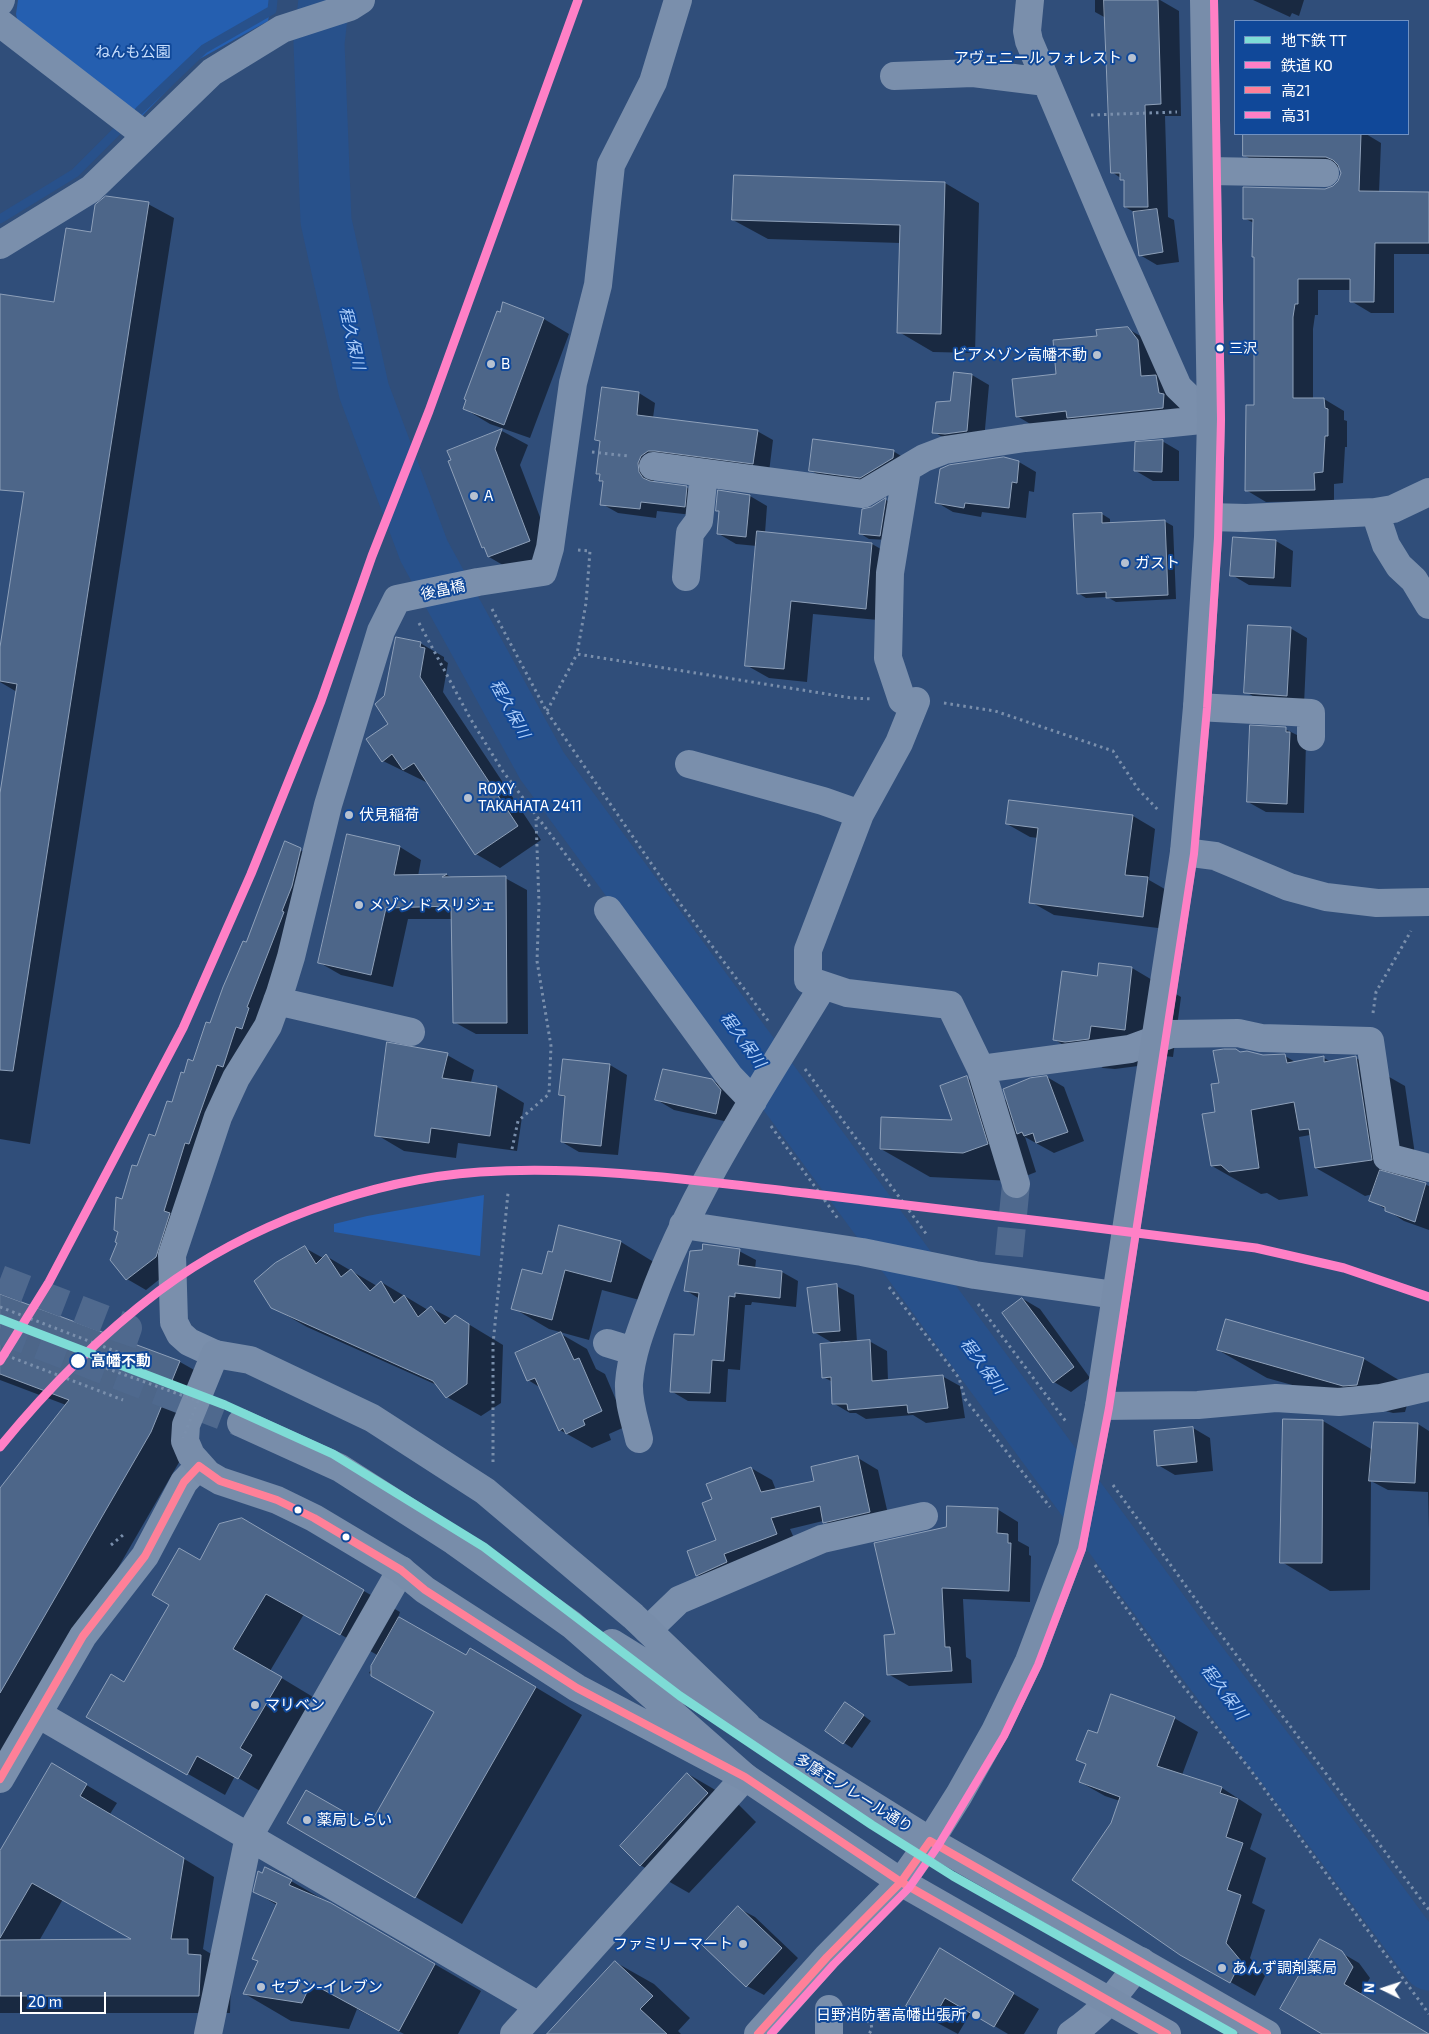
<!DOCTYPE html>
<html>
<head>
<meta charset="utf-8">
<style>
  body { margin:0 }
  #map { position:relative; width:1429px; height:2034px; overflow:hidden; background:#304e7a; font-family:"Exo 2","Noto Sans JP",sans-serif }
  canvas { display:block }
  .legend { position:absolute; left:1234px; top:20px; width:175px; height:115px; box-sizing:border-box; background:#104899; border:1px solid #7091c2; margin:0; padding:6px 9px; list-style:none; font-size:15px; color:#fff }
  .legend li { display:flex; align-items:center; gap:10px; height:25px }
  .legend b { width:25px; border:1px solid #7091c2 }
  .north { position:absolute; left:1359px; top:1964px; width:50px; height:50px; -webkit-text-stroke:4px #104899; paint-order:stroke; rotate:274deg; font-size:14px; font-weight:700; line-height:20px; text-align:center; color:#fff }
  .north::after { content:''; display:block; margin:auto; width:18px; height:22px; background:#fff; clip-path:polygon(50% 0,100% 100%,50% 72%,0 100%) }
  .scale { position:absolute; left:20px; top:1992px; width:86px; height:22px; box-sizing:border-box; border:2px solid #fff; border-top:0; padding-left:6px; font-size:15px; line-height:18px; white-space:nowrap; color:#fff; -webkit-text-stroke:4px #104899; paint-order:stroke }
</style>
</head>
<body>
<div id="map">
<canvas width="1429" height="2034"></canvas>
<ul class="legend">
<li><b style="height:6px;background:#7edcd6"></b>地下鉄 TT</li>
<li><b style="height:6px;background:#ff80c6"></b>鉄道 KO</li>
<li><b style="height:6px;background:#ff8098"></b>高21</li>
<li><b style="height:6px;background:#ff80c5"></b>高31</li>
</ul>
<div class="north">N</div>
<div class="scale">20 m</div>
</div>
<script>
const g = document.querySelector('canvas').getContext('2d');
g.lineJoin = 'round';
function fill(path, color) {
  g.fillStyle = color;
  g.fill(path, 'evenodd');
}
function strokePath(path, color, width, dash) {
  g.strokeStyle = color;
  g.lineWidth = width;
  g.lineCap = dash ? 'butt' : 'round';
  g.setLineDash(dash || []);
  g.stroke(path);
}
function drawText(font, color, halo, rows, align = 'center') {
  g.font = font + ' "Exo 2","Noto Sans JP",sans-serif';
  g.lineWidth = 4;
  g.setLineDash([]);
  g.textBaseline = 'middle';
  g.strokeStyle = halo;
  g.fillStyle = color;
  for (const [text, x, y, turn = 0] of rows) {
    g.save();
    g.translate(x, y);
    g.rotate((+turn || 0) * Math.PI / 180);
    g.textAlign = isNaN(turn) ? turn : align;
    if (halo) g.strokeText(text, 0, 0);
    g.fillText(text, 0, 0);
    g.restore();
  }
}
fill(new Path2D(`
  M18 0H272L268 21 196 61 142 116 20 34 16 14Z
  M484 1195 480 1256 334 1232V1224L367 1216Z`), '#255fb0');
fill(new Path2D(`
  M1095 0H1160L1179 11 1181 116H1165L1168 217 1174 220 1179 262 1157 265 1140 255 1134 212 1125 207V181L1112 172 1106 18 1095 12Z
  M1253 0H1304L1299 16 1292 13 1290 17Z
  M1245 134H1366L1381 143 1379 193H1429V254H1394V313H1371L1351 301V290H1318V315H1315L1313 329V399H1324L1344 411V420L1347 421V447H1345L1343 483 1334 484V501L1266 502 1246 490 1255 406 1254 223 1244 218 1334 187 1339 182 1342 173 1341 168 1264 167 1244 155Z
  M735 176 945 183 979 203 975 353 933 352 899 332 901 243 768 239 733 220Z
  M148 204 174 218 30 1144 0 1139V801L17 692 0 682V655L36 423 0 418V295L55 303Z
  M504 304 544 319 569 334 530 438 490 424 465 409Z
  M1128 329 1153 343 1189 409 1042 431 1017 416 1057 376Z
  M955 373 972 375 989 385 984 440 951 442 934 432 951 402Z
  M603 389 639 393 655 403 653 418 757 431 773 440 769 472 653 473 654 482 686 487 703 497 701 516 657 511 656 518 618 513 602 504 604 483 600 480 601 476 597 473 601 442 597 440Z
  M502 431 528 445 520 465 555 556 515 572 489 557 486 549 483 547 449 452Z
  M1162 441 1179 451V481H1153L1136 471Z
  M893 451 906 459 873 485 824 478 810 470Z
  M1019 462 1036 472 1034 492 1029 491 1026 518 982 512 981 517 953 512 936 502Z
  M750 496 767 506 765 533 872 544 895 557 889 621 813 614 807 682 769 678 746 665 757 546 736 544 719 534 720 512 717 510Z
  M886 500 894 504 888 540 869 539 861 534 871 509Z
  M1102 514 1110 519V524L1164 521 1173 526 1176 599 1116 602 1107 597 1086 598 1078 593Z
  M1276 541 1293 551 1291 587 1249 585 1232 575Z
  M1290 628 1307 638 1304 705 1263 702 1246 692Z
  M420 643 444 657V660L448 663 443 692 541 840 500 868 476 854 428 783 383 761 390 725Z
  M1285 729 1303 738 1306 743 1304 813 1266 812 1248 802Z
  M1133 816 1155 829 1149 880 1170 892 1166 929 1054 915 1031 902 1038 838 1030 837 1007 824Z
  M348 836 400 847 421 860 418 876 447 875 453 878H505L527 890 528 1034H476L454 1022 453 919H408L393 987 341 975 320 963Z
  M286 843 320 860 175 1267 146 1290 127 1279 111 1260 119 1243 123 1200 211 1025 247 944Z
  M1100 964 1132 968 1181 997 1173 1057 1139 1053 1138 1066 1115 1069 1103 1068 1055 1040 1098 977Z
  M1241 1053 1263 1056H1285L1297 1063 1324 1058 1331 1062 1356 1058 1405 1086 1419 1182 1429 1186V1230L1404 1221 1371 1200 1373 1194 1365 1196 1316 1168 1310 1135 1299 1137 1308 1196 1279 1200 1267 1193 1261 1194 1212 1166 1221 1084Z
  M447 1055 474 1070 471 1082 494 1085 524 1103 517 1151 458 1143 456 1158 404 1151 377 1135Z
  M610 1065 627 1075 618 1155 579 1152 562 1142 566 1098 560 1095Z
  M1047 1077 1064 1087 1084 1141 1054 1153 1025 1137 1036 1172 1013 1181 930 1177 881 1149 954 1121 967 1078 1009 1102Z
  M712 1080 729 1090 738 1101 733 1123 674 1110 657 1100Z
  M559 1227 621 1242 657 1264 647 1302 602 1290 589 1340 549 1329 513 1308 543 1276 553 1253Z
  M305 1248 323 1258 326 1256 377 1286 381 1282 428 1310 431 1308 452 1319 455 1316 503 1345 501 1403 481 1416 447 1397 439 1386 307 1327 272 1307Z
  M739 1251 756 1260 755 1269 782 1272 798 1281 796 1307 752 1302 751 1305H745L740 1370 728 1369 726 1402 688 1401 671 1391 696 1336 700 1299 685 1290Z
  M836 1286 854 1295 857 1342 869 1341 887 1351 888 1381 942 1376 960 1386 965 1418 926 1423 913 1415 866 1419 856 1413H850L833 1403V1382L823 1377 841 1341 831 1342 814 1332Z
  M0 1296 180 1362 214 1381 185 1452 0 1772V1490L66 1405 0 1380Z
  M1023 1299 1040 1309 1090 1378 1071 1392 1054 1382Z
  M1227 1321 1364 1359 1412 1388 1405 1412 1393 1413 1267 1378 1218 1350Z
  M561 1334 587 1349 596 1369 605 1374 627 1426 609 1434 611 1440 592 1448 560 1430 541 1388 528 1380Z
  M1323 1421 1373 1450 1375 1424H1418L1429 1431V1529L1428 1492 1388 1490 1371 1481 1370 1590 1330 1591 1282 1562Z
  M1193 1428 1210 1438 1213 1471 1175 1475 1158 1465Z
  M858 1458 878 1470 890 1523 845 1534 823 1521 790 1529 797 1545 717 1587 697 1575 718 1541 713 1500 751 1468 772 1480 776 1490 815 1482Z
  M997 1509 1018 1522V1541L1029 1547V1555L1031 1556 1030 1602 963 1599 966 1657 971 1660 972 1683 909 1686 888 1674 896 1635 948 1528Z
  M242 1520 400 1612 398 1618 466 1657 517 1676 582 1715 462 1924 289 1823 369 1828 436 1711 369 1673 379 1656 304 1614 270 1671 318 1700 275 1800 235 1776 225 1795 88 1717 124 1683 201 1562Z
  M853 1708 871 1721 852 1748 826 1731Z
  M1174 1718 1198 1732 1182 1775 1222 1788 1262 1814 1250 1849 1266 1858 1252 1903 1265 1910 1250 1958 1265 1976 1255 1996 1206 1968 1113 1823 1120 1801 1105 1796 1080 1782 1087 1765 1078 1760 1098 1734Z
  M688 1774 736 1802 756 1822 689 1893 640 1865Z
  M83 1783 117 1803 110 1814 214 1877 203 1949 218 1958 231 1974 230 2013H0V1856ZM63 1899 135 1940 39 1941Z
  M291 1881 481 1991 458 2034H404L357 2009 349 2029 291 2021 245 1994 259 1961 277 1905 255 1892Z
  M738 1908 755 1917 798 1958 764 1995 747 1986Z
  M1321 1941 1359 1963 1370 1978 1360 1995 1427 2034H1325Z
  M940 1950 1039 2009 1024 2034H1008L971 2012 958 2034 932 2020Z
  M615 1962 654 1984 690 2018 678 2031 681 2034H548Z`), '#0007');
strokePath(new Path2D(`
  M139 111 204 49 272 10 273 0
  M0 219 75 173 117 131`), '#28518b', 9);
strokePath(new Path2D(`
  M324 0 319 43 326 221 364 391 424 551 542 766 1188 1644 1313 1808 1429 1965`), '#28518b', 51);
const building = new Path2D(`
  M1104 0H1158L1161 104 1145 105 1148 207H1124V180H1120V173H1111Z
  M1243 134H1361L1359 191 1429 192V243H1375L1374 302H1350V279H1298V304H1295L1293 317V398H1324L1325 408 1328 409V436H1325L1323 472 1314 473 1315 490 1245 491 1246 405H1254V257H1252L1253 219H1243V187L1325 189 1333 186 1338 181 1341 173 1338 165 1333 160 1326 157 1243 156Z
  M734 175 945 182 941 334 897 333 900 225 732 220Z
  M106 196 149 202 13 1071 0 1070V793L17 684 0 681V647L24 492 0 490V294L54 302 66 228 91 232 95 205Z
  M1157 209 1163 252 1139 256 1133 212Z
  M503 302 544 318 504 425 463 409 466 400 464 399 497 311 500 312Z
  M1128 327 1138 340 1141 376 1156 375 1159 393 1164 394 1163 408 1067 418 1066 411 1016 417 1012 379 1056 374 1053 340 1097 336 1096 330Z
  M954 372 972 374 967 431 945 434 932 433 936 402 950 401Z
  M602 387 639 392 637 415 758 430 753 464 655 451H648L641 456 638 463 639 472 643 478 650 481 687 486 685 507 641 502 640 509 600 505 603 481H599L600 474H596L600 441 595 440Z
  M502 429 495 449 530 541 488 557 484 547 482 548 448 461 451 460 447 451Z
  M813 439 894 450 893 458 860 478 809 471Z
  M1163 440 1162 472 1134 471 1135 442Z
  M1004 457 1019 461 1017 483 1012 482 1009 508 965 503 964 508 935 503 940 469 949 465Z
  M718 490 750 495 746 537 717 534 719 511H716Z
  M886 498 880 536 859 534 862 509 871 507Z
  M1102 513V523L1165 520 1168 595 1106 598V592L1077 594 1073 514Z
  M757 531 872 543 866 609 791 601 784 669 745 666Z
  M1233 537 1276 540 1274 578 1230 576Z
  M1248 625 1291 627 1287 696 1244 693Z
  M396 637 421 642 420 647 425 648 420 677 518 826 475 855 414 763 403 770 392 754 382 762 366 739 388 724 375 704 384 696Z
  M1250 725 1286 727V732H1290L1287 804 1247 802Z
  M1009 800 1133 815 1125 875 1148 877 1143 917 1029 903 1038 828 1006 824Z
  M347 834 400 846 394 875 447 874 442 877 506 876 507 1023H453L451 906 386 908 371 975 318 963Z
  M285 841 301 848 292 886 282 911 284 912 247 1007 249 1008 242 1029 236 1027 223 1067 217 1065 189 1144 185 1143 164 1211 170 1213 156 1257 126 1280 110 1260 117 1243 115 1242 118 1232 114 1230 116 1197 122 1199 132 1165 137 1166 149 1134 155 1136 167 1101 172 1102 181 1072 184 1073 188 1059 193 1061 206 1022 210 1023 223 987 243 941 246 942Z
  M1099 963 1132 967 1125 1030 1091 1026 1089 1039 1065 1042 1053 1040 1062 971 1097 976Z
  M387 1042 448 1053 442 1078 497 1086 490 1136 431 1128 429 1143 375 1136Z
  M1224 1049H1236L1240 1052 1247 1051 1263 1055 1285 1054 1287 1063 1324 1056V1062L1356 1056 1372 1160 1315 1168 1309 1129 1299 1130 1294 1102 1251 1110 1259 1168 1229 1172 1221 1165 1211 1166 1202 1114 1215 1112 1211 1084 1219 1083 1213 1051Z
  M563 1059 610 1064 601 1146 561 1142 565 1096 559 1095Z
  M663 1069 712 1079 721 1090 716 1114 655 1100Z
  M967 1076 988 1144 963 1153 880 1149 881 1117 952 1120 940 1086Z
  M1047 1076 1068 1132 1036 1143 1033 1133 1024 1136 1022 1132 1017 1134 1003 1089 1030 1078Z
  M1380 1170 1426 1183 1415 1222 1385 1211V1207L1369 1201Z
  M559 1225 621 1241 611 1282 565 1270 552 1320 511 1309 522 1269 542 1274 548 1251 552 1252Z
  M703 1244 740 1249 738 1265 782 1271 780 1298 735 1293V1297L729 1296 724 1361 712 1360 710 1393 670 1392 674 1334 694 1335 699 1293 684 1291 690 1251 702 1250Z
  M305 1246 316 1264 326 1254 341 1277 351 1269 370 1291 381 1281 394 1303 404 1295 418 1317 431 1306 445 1324 455 1315 469 1324 467 1384 446 1398 433 1381 271 1308 254 1281 275 1263Z
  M837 1284 840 1331 813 1333 807 1288Z
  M0 1294 180 1361 151 1432 0 1693V1488L69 1400 0 1374Z
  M1022 1298 1074 1367 1053 1383 1002 1313Z
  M1226 1319 1364 1358 1357 1385 1343 1386 1217 1350Z
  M561 1332 574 1360 579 1358 602 1411 583 1420 585 1425 566 1434 563 1428 559 1431 535 1378 527 1381 515 1353Z
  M870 1340 872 1381 943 1375 948 1408 908 1413 907 1405 848 1410 847 1404H832L831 1377 822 1378 820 1344Z
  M1283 1419 1323 1420 1322 1563H1280Z
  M1374 1422 1418 1423 1415 1483 1369 1481Z
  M1193 1427 1197 1462 1157 1466 1154 1431Z
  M858 1456 870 1512 823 1523 820 1506 771 1518 777 1534 724 1554 727 1562 696 1576 687 1551 716 1540 702 1503 712 1499 706 1484 751 1467 761 1492 814 1481 811 1467Z
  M947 1506 998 1508 997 1533 1008 1534V1543H1011L1009 1591 942 1588 945 1647H950L952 1671 887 1675 884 1635 895 1634 874 1543 946 1527Z
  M242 1518 364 1590 340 1635 266 1594 233 1649 282 1677 240 1748 252 1755 238 1779 197 1756 187 1775 86 1717 111 1674 124 1682 169 1605 152 1595 179 1548 200 1560 219 1524Z
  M399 1617 466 1655 470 1648 536 1687 415 1898 287 1823 306 1790 369 1826 434 1712 371 1676V1666Z
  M1111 1694 1175 1717 1157 1766 1222 1787 1220 1793 1238 1799 1226 1837 1243 1843 1227 1890 1241 1895 1226 1943 1241 1961 1230 1983 1180 1955 1072 1880 1111 1823 1120 1797 1079 1782 1086 1764 1076 1760 1088 1730 1097 1733Z
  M845 1702 864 1715 843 1744 825 1731Z
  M52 1763 87 1784 80 1796 184 1858 171 1939H188V1954L201 1955 199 1996H0V1940L131 1939 32 1883 0 1938V1851Z
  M687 1773 708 1793 640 1866 620 1846Z
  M265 1867 292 1880 289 1885 331 1903 435 1964 399 2031 311 1983 302 2003 243 1994 258 1961 252 1959 277 1903 253 1892 258 1871 262 1873Z
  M738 1906 782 1948 746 1987 702 1945Z
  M1320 1939 1342 1951 1353 1967 1344 1984 1429 2034H1322L1280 2009Z
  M940 1948 1014 1993 994 2027 945 1998 932 2021 906 2006Z
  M615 1961 653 1996 640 2009 667 2034H547Z`);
fill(building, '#4d6689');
strokePath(building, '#8ea0b9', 1);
strokePath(new Path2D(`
  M1009 1256 1016 1184
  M0 1279 128 1328 113 1371`), '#4f698e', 28, [28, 14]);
strokePath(new Path2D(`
  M0 1330 241 1423`), '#4f698e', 28, [28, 14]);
strokePath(new Path2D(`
  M1091 115 1177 112
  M592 452 628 456
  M578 550 590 551 586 603 577 654 852 698 873 699
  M492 609 547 712 664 882 769 1022
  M419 623 470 718 502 770 591 888
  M944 703 995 711 1113 751 1138 789 1160 812
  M547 711 577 654
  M1373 1013 1376 992 1411 931
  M805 1069 927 1235
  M771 1126 839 1220
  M512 1149 518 1121 549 1094 551 1046 537 961 539 903 536 819
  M889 1287 959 1378 965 1399 1050 1507
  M978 1304 1067 1423
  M0 1353 123 1400
  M493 1462V1344L508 1193
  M1113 1485 1219 1632 1429 1910
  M111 1545 123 1535
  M1095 1565 1175 1676 1249 1768 1429 2014
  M857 2012 871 2024 872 2029 869 2034`), '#7a8fac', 3, [2.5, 4]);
strokePath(new Path2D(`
  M1030 0 1027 31 1029 41 1114 242 1178 387 1211 419
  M0 2 1 0
  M0 23 145 135
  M894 76 973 73 1046 82
  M1208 171 1325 173
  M0 245 91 189 212 72 282 29 350 7 361 0
  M653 466 863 494 924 458 945 450 1025 438 1211 419
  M1375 512 1386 545 1399 566 1414 580 1429 605
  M1209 517 1246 518 1375 512 1393 509 1429 492
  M686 577 690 533 699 521 704 473
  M902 700 888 658 890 573 907 469
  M916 701 899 743 860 814 808 950V980L847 993 950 1005 981 1069 1016 1184
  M1197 707 1311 713V737
  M689 764 823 801 860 814
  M1184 852 1215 856 1289 887 1326 897 1377 903 1429 902
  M608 910 730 1077 753 1101
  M277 1001 411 1032
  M981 1069 1130 1049 1171 1034 1238 1033 1261 1038 1370 1041 1387 1157 1429 1168
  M683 1225 862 1252 975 1275 1115 1295
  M607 1343 633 1351
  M215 1354 189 1342 180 1334 174 1322 172 1255 218 1117 236 1078 268 1026 280 993 291 957 328 805 381 631 397 599 478 582 543 572 550 548 573 383 598 285 611 165 653 82 678 0
  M1099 1406 1198 1405 1276 1398 1339 1402 1381 1398 1429 1387
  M639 1439C635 1421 628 1402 629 1383 631 1355 641 1329 651 1303 692 1190 761 1088 823 986
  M648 1630 679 1600 822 1539 924 1516
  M38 1714 539 2006
  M0 1779 83 1636 145 1556 184 1482 199 1466
  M208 2034 249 1836 401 1570
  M514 2034 745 1777
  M829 2034V2009
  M1071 2034C1103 2012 1118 1992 1141 1961`), '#7a8fac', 28);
strokePath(new Path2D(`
  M241 1423 340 1468 454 1541 572 1625 745 1777 901 1882 1167 2034
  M612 1643 930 1841 1267 2034
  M745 1777 577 1688 425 1590 401 1570 314 1518 277 1500 220 1481 208 1474 191 1455 185 1441 186 1425 215 1354 250 1360 372 1418 485 1491 633 1616 747 1725
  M758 2034 827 1957 901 1882 930 1841 959 1795 995 1731 1029 1661 1072 1547 1099 1406 1184 852 1197 707 1208 537 1211 419 1204 0`), '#788daa', 28);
strokePath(new Path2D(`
  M0 1307 141 1361
  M100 1366 198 1401 183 1438`), '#7a8fac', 3, [2.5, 4]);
strokePath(new Path2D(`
  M0 1779 83 1636 145 1556 184 1482 199 1466 220 1481 277 1500 314 1518 401 1570 425 1590 577 1688 745 1777 901 1882 1167 2034
  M758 2034 827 1957 901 1882 930 1841 1267 2034`), '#ff8098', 8);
strokePath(new Path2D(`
  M771 2034 834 1964 909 1888 938 1846 1004 1736 1038 1665 1082 1549 1109 1408 1194 854 1207 708 1218 538 1221 419 1214 0`), '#ff80c5', 8);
strokePath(new Path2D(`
  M0 1361 49 1282 183 1028 251 874 321 701 372 556 429 411 578 0
  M0 1447C47 1389 100 1336 159 1291 247 1225 371 1179 480 1172 588 1165 698 1181 805 1193 955 1210 1106 1229 1256 1248L1344 1268 1429 1297`), '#ff80c6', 9);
strokePath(new Path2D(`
  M0 1319 225 1405 333 1454 484 1547 680 1696 872 1825 953 1876 1233 2034`), '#7edcd6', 9);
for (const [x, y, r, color] of [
  [1132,58,5,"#b7c1d0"],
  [1220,348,4.5,"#fff"],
  [1097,355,5,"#b7c1d0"],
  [491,364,5,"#b7c1d0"],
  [474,496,5,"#b7c1d0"],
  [1125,563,5,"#b7c1d0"],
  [468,798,5,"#b7c1d0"],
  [349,815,5,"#b7c1d0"],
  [359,905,5,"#b7c1d0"],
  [78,1361,8,"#fff"],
  [298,1510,4.5,"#fff"],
  [346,1537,4.5,"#fff"],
  [255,1705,5,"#b7c1d0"],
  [307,1820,5,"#b7c1d0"],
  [743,1944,5,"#b7c1d0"],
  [1222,1968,5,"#b7c1d0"],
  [261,1987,5,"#b7c1d0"],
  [976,2015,5,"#b7c1d0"]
]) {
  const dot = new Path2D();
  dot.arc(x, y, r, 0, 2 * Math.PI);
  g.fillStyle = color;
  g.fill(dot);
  strokePath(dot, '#104899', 2);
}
drawText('14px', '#fff', '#104899', [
  ["三沢",1229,348]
], 'left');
drawText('15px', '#cae0fe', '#104899', [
  ["ねんも公園",133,52]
]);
drawText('15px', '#fff', '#104899', [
  ["アヴェニール フォレスト",1122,58,"right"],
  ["ビアメゾン高幡不動",1087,355,"right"],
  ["B",501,364],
  ["A",484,496],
  ["ガスト",1135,563],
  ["ROXY",478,789],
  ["TAKAHATA 2411",478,806],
  ["伏見稲荷",359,815],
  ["メゾン ド スリジェ",369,905],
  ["マリベン",265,1705],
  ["薬局しらい",317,1820],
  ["ファミリーマート",733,1944,"right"],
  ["あんず調剤薬局",1232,1968],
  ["セブン-イレブン",271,1987],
  ["日野消防署高幡出張所",966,2015,"right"]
], 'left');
drawText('15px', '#fff', '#104899', [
  ["後畠橋",443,590,-12],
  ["多摩モノレール通り",854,1793,32]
]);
drawText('bold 15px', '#fff', '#104899', [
  ["高幡不動",91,1361]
], 'left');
drawText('italic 16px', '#aecffb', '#104899', [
  ["程久保川",352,338,77],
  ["程久保川",510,709,61],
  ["程久保川",743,1040,54],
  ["程久保川",983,1366,54],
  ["程久保川",1224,1692,53]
]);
</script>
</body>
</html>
